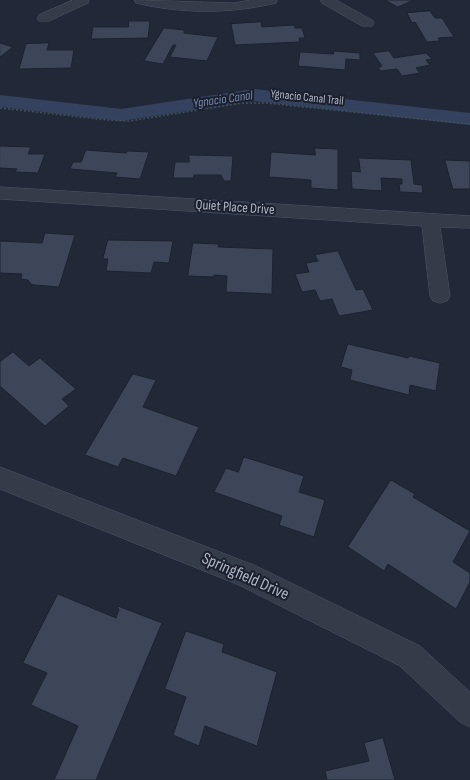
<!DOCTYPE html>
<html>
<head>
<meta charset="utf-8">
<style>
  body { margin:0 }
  canvas { display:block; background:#212838 }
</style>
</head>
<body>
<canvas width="470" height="780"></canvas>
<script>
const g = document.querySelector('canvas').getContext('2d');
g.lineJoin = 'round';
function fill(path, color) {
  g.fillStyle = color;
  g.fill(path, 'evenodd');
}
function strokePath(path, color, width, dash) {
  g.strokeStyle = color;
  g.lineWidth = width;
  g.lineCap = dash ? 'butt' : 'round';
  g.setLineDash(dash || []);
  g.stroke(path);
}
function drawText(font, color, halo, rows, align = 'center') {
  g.font = font + ' "Sofia Sans Condensed",sans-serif';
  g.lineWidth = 4;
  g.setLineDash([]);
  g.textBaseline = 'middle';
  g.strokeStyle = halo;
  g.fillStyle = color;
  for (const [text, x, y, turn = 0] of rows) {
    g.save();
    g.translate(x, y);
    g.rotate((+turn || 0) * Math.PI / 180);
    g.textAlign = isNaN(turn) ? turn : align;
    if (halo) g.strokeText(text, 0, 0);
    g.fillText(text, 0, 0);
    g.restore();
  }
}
fill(new Path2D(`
  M254 89 470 113V125L254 101 121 121 0 107V95L121 109Z`), '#35425f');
const building = new Path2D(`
  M385 0H414L398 7Z
  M430 11 435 18H442L454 37 438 38 440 41 427 42 415 22 412 23 407 13Z
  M129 21H150L148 38 91 39 93 27H128Z
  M261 22 262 27 294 25 295 28H302L305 38H299L300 42 235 45 231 24Z
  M164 28 184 30V33L218 37 207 61 170 57 176 45H173L163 64 144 61Z
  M0 43 13 47 0 57Z
  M49 43 47 50H74L71 68 19 69 26 44Z
  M334 51 360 53V60L346 59 345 70 298 66 300 52 333 54Z
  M389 51 394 58 426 53 432 59 426 60 430 65 416 68 420 73 402 76 397 69 381 71 378 68 382 66 373 53Z
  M0 146 31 147 28 154H45L38 173 15 172 17 169 0 168Z
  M315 148 338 149V190L311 188V180L269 177 271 152 315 155Z
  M86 150 126 153 127 151 149 152 140 179 115 177 117 173 70 169 73 162H81Z
  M189 155 233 156 231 181H224L221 175H194L193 178H173L175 162H189Z
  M359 158 411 160 414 184 422 185 423 193 400 192 399 184H402V179L381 178 382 191 352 189 351 171 360 172Z
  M445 160 470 161V189H453Z
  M45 233 75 235 59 287 35 285 31 284 28 280 21 279 22 274 0 273V241L42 243Z
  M108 240 173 241 169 263 154 262 151 273 106 271 108 259H103Z
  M193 243 219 244 218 247 273 249 272 294 226 292 227 276 214 275V277L188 276Z
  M338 251 356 290 363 289 373 310 339 316 332 299 320 301 315 290 302 292 295 274 309 272 306 263 318 261 315 255Z
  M348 344 408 358 409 356 440 363 436 391 410 385 409 395 350 380 352 370 341 367Z
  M13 352 29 366 40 358 76 389 62 399 69 406 45 426 0 386V362Z
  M133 374 156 380 143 407 199 427 176 476 123 458 118 467 85 455Z
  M244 457 304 476 299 492 325 500 314 537 279 525 282 516 214 492 226 468 238 472Z
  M391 480 415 494 413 497 470 531 453 562 470 573V582L456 609 388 564 384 571 348 547Z
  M58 594 116 618 119 609 117 608 118 606 162 623 96 780H54L78 726 31 705 47 673 23 663Z
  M186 631 224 644 222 652 277 672 257 746 205 726 199 746 173 735 186 697 165 689Z
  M383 738 395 780H327L325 771 369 761 364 743Z`);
fill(building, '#3d4658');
strokePath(building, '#1c222f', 1);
const street = new Path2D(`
  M73 0H89L88 3 49 21H39L37 18 39 15Z
  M135 0 234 3 251 0H277L276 3C230 14 182 14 136 3Z
  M321 0H336L372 20 374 23 372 26H362L322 3Z
  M0 187 470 216V228L440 227 450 296 447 301 440 303 433 301 430 296 422 226 0 199Z
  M0 467 256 566 420 646 470 692V727L460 722 400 666 239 585 0 489Z`);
strokePath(street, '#4f5563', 1);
strokePath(new Path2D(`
  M0 108 107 120 129 121 242 103H266L470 124`), '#405157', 1.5, [2, 2]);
fill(street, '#343b49');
drawText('12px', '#afb5c5', '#1a202d', [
  ["Ygnacio Canal Trail",307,98,6]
]);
drawText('italic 13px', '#7788ad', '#1a202d', [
  ["Ygnacio Canal",223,100,-8]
]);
drawText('14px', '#afb5c5', '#1a202d', [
  ["Quiet Place Drive",235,208,4]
]);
drawText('17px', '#afb5c5', '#1a202d', [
  ["Springfield Drive",245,577,24]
]);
</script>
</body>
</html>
